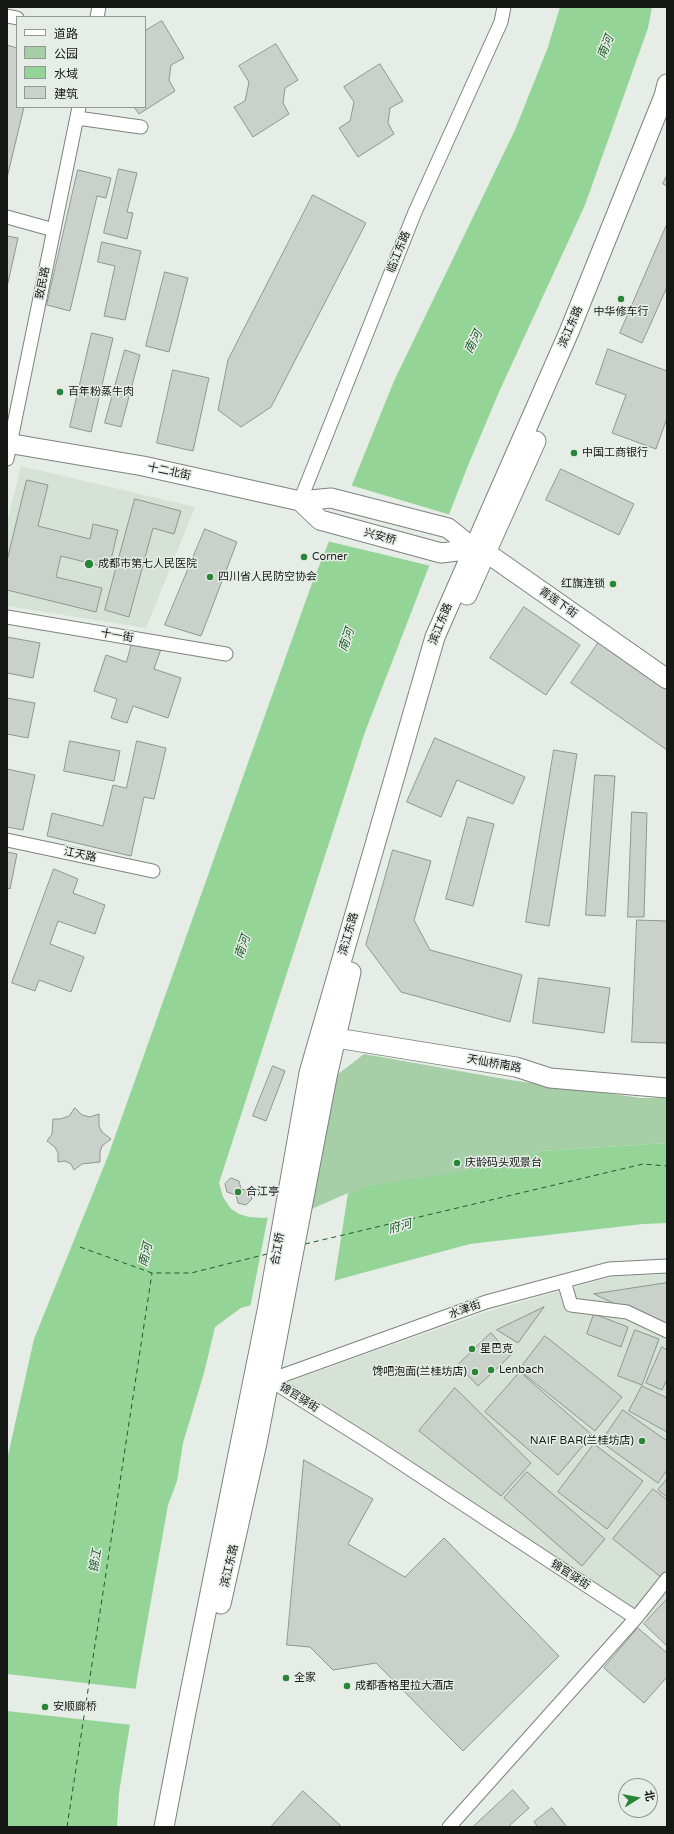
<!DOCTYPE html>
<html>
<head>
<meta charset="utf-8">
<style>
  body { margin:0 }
  #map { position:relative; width:674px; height:1834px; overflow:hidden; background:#e6ede7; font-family:"Varela Round","Noto Sans SC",sans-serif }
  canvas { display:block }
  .frame { position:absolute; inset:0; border:8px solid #161816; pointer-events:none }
  .legend { position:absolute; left:16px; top:16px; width:130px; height:92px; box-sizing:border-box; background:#e6ede7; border:1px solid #939893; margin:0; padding:5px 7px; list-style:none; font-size:12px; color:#161816 }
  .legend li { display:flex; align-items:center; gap:8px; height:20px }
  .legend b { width:20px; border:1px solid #939893 }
  .north { position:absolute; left:618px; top:1778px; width:40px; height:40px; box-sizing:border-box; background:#e6ede7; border:1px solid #939893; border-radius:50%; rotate:79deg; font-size:11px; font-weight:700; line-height:16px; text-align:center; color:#161816 }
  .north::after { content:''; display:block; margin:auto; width:14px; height:18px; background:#298536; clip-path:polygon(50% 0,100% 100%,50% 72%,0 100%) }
</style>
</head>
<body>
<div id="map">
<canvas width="674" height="1834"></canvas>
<div class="frame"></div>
<ul class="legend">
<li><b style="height:5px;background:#fff"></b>道路</li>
<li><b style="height:11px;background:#a6cea7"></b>公园</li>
<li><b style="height:11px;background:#94d597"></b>水域</li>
<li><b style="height:11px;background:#cad0ca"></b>建筑</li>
</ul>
<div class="north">北</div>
</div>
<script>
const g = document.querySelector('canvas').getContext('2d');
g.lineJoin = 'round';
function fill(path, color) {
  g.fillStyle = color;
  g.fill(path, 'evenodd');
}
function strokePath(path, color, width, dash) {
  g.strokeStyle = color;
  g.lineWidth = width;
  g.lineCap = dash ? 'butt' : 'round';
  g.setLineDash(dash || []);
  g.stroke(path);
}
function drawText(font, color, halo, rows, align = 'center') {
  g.font = font + ' "Varela Round","Noto Sans SC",sans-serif';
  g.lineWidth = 3;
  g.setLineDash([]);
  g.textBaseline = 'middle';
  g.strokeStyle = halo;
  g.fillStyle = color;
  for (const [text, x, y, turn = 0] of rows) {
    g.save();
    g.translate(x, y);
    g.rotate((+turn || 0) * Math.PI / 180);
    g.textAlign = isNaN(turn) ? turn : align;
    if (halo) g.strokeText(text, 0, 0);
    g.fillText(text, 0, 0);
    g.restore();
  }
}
fill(new Path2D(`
  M21 466 195 507 146 628 7 606V522Z
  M667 1274V1596L649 1619 357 1426 285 1383 486 1312 614 1276Z`), '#d6e2d6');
fill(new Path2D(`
  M364 1054 510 1080 641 1098H667V1143L544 1151 308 1213 328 1082Z`), '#a6cea7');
fill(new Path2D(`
  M560 7H652L648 28 585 205 499 392 467 468 365 732 219 1183 223 1197 231 1209 239 1214 249 1217 263 1218 308 1213 369 1186 460 1172 544 1151 667 1143V1223L643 1224 470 1244 351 1276 241 1308 215 1327 204 1373 183 1443 177 1481 168 1505 138 1674 119 1793 117 1827H7V1460L34 1339 108 1156 311 586 394 381 515 130 548 47Z`), '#94d597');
fill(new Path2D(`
  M350 485 451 515 431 566 327 541Z
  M348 1193 334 1283 250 1308 268 1216 307 1211Z
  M7 1674 137 1689 132 1725 7 1711Z`), '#e6ede7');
strokePath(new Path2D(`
  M305 1244 643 1164 667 1166
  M80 1247 152 1273H191L267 1254
  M67 1827 152 1273`), '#1a5c24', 1, [5, 4]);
const building = new Path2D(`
  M162 21 184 58 171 65 169 80 175 91 139 114 134 107H145V31Z
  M276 44 298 80 285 88 283 103 289 114 253 137 234 107 245 101 249 82 239 66Z
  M7 45 17 48V107H24L7 178Z
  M380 64 403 101 390 108 388 123 394 134 358 157 339 128 350 121 354 102 344 87Z
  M119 169 137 173 127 212 133 213 127 239 104 233Z
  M78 170 111 178 106 198 97 196 70 311 47 305Z
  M667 175V186L663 184Z
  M313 195 366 223 271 407 241 427 218 410 228 360Z
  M667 224V287L642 343 620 333Z
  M7 236 18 238 7 287Z
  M102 242 141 251 125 320 104 316 115 266 98 262Z
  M165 272 188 278 169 352 146 346Z
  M92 333 113 338 91 432 70 427Z
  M608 349 667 371V418L656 449 612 433 626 395 596 384Z
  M125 350 140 355 121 427 105 423Z
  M173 370 209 378 193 451 157 443Z
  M561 469 634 504 619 535 546 500Z
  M27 480 48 485 38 526 90 539 93 524 118 530 109 568 61 556 56 577 102 588 96 612 7 590V561Z
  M135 499 181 511 174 534 153 528 129 617 105 610Z
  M205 529 237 542 201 636 165 625Z
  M524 607 580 645 546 695 490 658Z
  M7 637 40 643 33 678 7 673Z
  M133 640 161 649 154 669 181 678 168 718 133 706 127 723 111 718 117 699 94 691 106 655 126 662Z
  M599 642 667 689V750L571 683Z
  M7 698 35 703 28 738 7 734Z
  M435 738 525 777 513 804 457 780 441 817 407 802Z
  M70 741 120 751 114 781 64 771Z
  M137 741 166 748 154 799 144 797 131 856 47 836 52 813 103 826 113 785 126 788Z
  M554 750 577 754 549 926 526 922Z
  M7 769 35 775 23 830 7 827Z
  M595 775 615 776 605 916 586 915Z
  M632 812 647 813 644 917H628Z
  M468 817 494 824 473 906 446 899Z
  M393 850 431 861 414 920 430 950 522 975 510 1022 401 992 366 945Z
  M7 852 17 854 10 889 7 888Z
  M54 869 78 879 73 893 105 905 95 934 58 921 50 944 84 957 71 992 39 980 35 991 12 983Z
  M637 920 667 921V1043L632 1042Z
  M539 978 610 988 604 1033 533 1023Z
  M273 1066 285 1071 266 1121 253 1116Z
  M75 1108 82 1115 90 1117 99 1114V1126L102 1132 111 1139 102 1146 100 1152V1162L82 1164 74 1170 71 1164 65 1161 58 1162V1153L55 1147 47 1141 52 1134 53 1119H60L69 1116Z
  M231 1178 239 1181 241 1189 249 1191 252 1199 246 1205 238 1203 236 1195 227 1192 225 1184Z
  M667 1283V1328L594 1294Z
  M544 1307 518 1343 497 1330Z
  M594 1314 628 1327 621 1347 587 1334Z
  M635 1330 659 1339 642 1385 618 1376Z
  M491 1333 511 1355 478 1386 458 1365Z
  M545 1336 622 1397 595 1431 519 1370Z
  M662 1347 667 1350V1379L662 1390 646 1383Z
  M520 1372 592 1435 558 1475 485 1412Z
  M642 1386 667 1398V1432L629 1411Z
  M455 1388 531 1463 501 1496 419 1431Z
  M623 1410 667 1441V1470L658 1483 601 1442Z
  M594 1444 643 1481 607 1529 558 1492Z
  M304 1460 373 1499 348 1544 405 1577 444 1538 559 1656 463 1751 376 1663 333 1670 310 1647 287 1645Z
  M527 1472 605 1539 582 1566 504 1498Z
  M667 1479V1497L658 1490Z
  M653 1489 667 1500V1571L662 1578 613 1539Z
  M667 1599V1646L644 1624Z
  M638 1628 667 1653V1677L644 1703 604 1668Z
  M513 1790 529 1808 508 1827H473Z
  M303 1791 342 1827H271Z
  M552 1808 567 1827H538L534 1822Z`);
fill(building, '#cad0ca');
strokePath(building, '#8f958f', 1);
const street = new Path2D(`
  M7 16 17 18
  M97 17 99 7
  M77 118 141 127
  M7 217 54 230
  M7 459 79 107
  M300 501 415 212 501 22 504 7
  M7 617 226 654
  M7 840 153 871
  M564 1281 571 1305 627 1312 667 1331
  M270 1380 375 1446 636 1618 449 1827
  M270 1380 486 1302 609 1269 667 1266
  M636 1618 667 1579`);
const secondary = new Path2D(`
  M7 443 143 466 300 501 320 520 441 553 474 549 487 553 667 679
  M300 501 331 498 448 528 474 549
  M467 595 536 441
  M324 1036 516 1067 550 1078 667 1088
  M221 1604 257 1443 327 1077 351 972
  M164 1827 186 1712 267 1311 309 1073 435 637 569 332 664 96 667 84`);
strokePath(street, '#7d837d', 15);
strokePath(secondary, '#7d837d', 21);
strokePath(street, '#fff', 13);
strokePath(secondary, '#fff', 19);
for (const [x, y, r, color] of [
  [621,299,4,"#298536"],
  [60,392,4,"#298536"],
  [574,453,4,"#298536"],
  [304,557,4,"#298536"],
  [89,564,5,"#298536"],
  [210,577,4,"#298536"],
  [613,584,4,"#298536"],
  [457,1163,4,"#298536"],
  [238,1192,4,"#298536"],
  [472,1349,4,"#298536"],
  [491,1370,4,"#298536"],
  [475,1372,4,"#298536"],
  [642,1441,4,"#298536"],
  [286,1678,4,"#298536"],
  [347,1686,4,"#298536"],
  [45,1707,4,"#298536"]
]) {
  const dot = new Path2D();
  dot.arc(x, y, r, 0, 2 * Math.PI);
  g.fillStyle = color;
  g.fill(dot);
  strokePath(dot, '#e6ede7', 1.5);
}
drawText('11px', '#161816', '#e6ede7', [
  ["临江东路",399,252,-68],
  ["致民路",43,283,-79],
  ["滨江东路",571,327,-67],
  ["十二北街",169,472,12],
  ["兴安桥",380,537,15],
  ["青莲下街",558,603,35],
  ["滨江东路",441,624,-68],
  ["十一街",117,636,10],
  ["江天路",80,855,12],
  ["滨江东路",349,934,-74],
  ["天仙桥南路",494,1064,10],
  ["合江桥",278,1249,-80],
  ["水津街",465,1310,-20],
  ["锦官驿街",299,1398,32],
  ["滨江东路",230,1566,-77],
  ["锦官驿街",570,1575,33]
]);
drawText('11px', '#161816', '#e6ede7', [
  ["中华修车行",621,312,"center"],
  ["百年粉蒸牛肉",68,392],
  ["中国工商银行",582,453],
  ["Corner",312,557],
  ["成都市第七人民医院",98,564],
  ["四川省人民防空协会",218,577],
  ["红旗连锁",605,584,"right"],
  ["庆龄码头观景台",465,1163],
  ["合江亭",246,1192],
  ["星巴克",480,1349],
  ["Lenbach",499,1370],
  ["馋吧泡面(兰桂坊店)",467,1372,"right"],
  ["NAIF BAR(兰桂坊店)",634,1441,"right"],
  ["全家",294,1678],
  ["成都香格里拉大酒店",355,1686],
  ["安顺廊桥",53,1707]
], 'left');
drawText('italic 12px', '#1a5c24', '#e6ede7', [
  ["南河",606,47,-68],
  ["南河",474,342,-63],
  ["南河",347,640,-71],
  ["南河",243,947,-71],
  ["府河",400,1227,-15],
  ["南河",146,1255,-76],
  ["锦江",96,1561,-81]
]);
</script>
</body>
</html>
